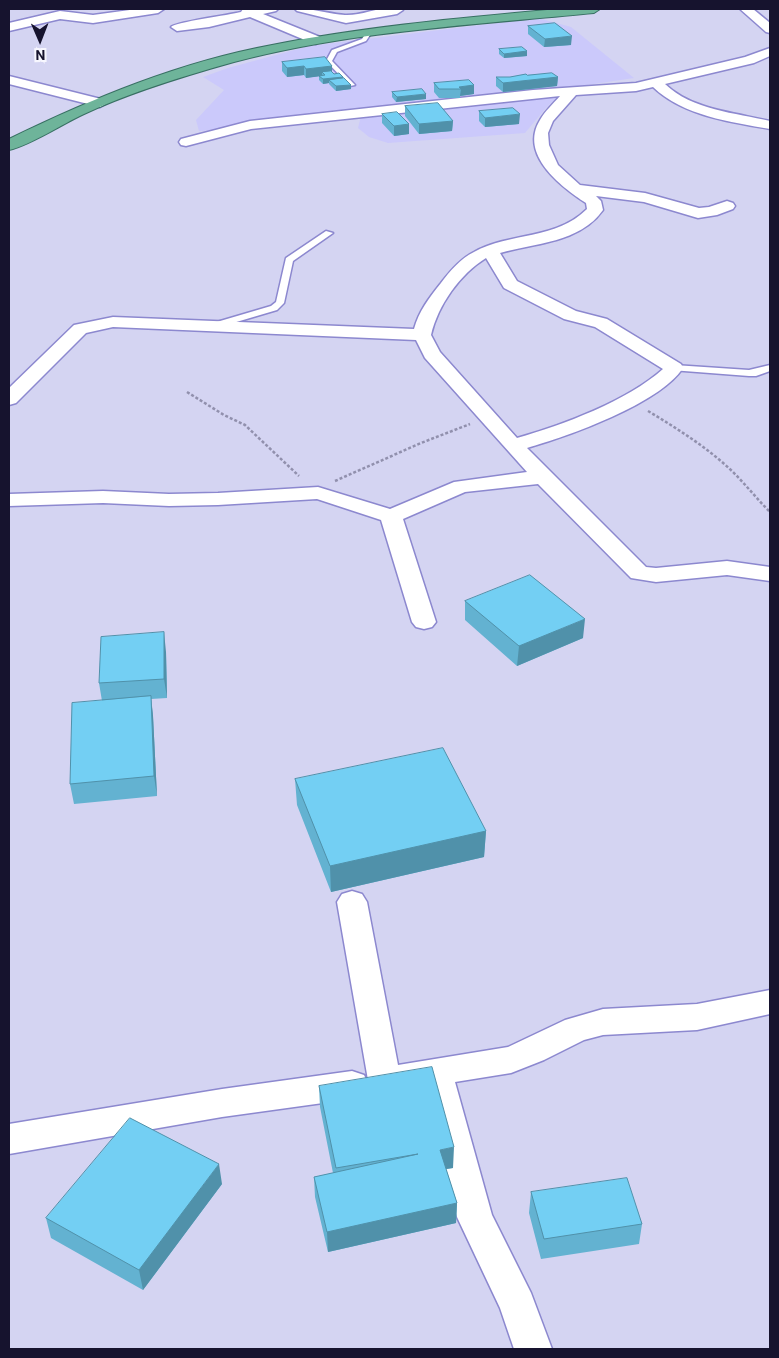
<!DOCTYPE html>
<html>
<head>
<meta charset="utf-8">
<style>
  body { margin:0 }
  #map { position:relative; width:779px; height:1358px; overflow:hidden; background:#d4d4f2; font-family:Roboto,sans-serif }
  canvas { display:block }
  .frame { position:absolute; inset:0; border:10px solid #16132e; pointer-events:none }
  .north { position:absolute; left:15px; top:15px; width:50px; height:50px; -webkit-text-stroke:4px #f7f7ff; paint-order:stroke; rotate:179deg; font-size:14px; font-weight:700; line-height:20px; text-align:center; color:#16132e }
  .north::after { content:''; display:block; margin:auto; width:18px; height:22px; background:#16132e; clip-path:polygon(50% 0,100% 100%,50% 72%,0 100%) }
</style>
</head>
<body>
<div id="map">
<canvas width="779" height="1358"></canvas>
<div class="frame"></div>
<div class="north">N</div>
</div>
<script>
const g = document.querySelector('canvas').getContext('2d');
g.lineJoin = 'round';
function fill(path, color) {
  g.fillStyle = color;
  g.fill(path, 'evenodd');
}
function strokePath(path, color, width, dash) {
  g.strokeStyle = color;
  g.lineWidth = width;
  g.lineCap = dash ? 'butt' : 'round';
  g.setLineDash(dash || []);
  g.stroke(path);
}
fill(new Path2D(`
  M538 18 571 27 634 78 567 88 546 108 525 133 388 143 369 137 358 128 361 116 276 127 199 131 196 120 224 90 203 77 228 68 309 46Z`), '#cbc9fb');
const service = new Path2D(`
  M367 31 372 32 366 41 337 52 332 61 355 85 350 86 326 61 332 50 362 39Z
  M326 231 333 233 293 261 284 303 277 310 216 328H210V324L271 306 276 302 286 258Z
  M674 365 749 370 770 365V371L756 376H749L671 370 669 368Z`);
const minor = new Path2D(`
  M137 9H164L158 13 93 23 60 19 9 31V23L60 11 93 15Z
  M243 9H278L276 11 263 14 320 37 322 40 316 44 312 43 250 17 209 27 177 31 171 27C175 22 230 15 241 12Z
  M295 9C315 8 328 14 345 15 364 16 385 3 403 10L397 14 346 23 297 11Z
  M740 9H753L770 23V33L766 32Z
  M770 48V56L754 63 665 84C692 110 736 113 770 121V129C731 122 683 116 653 87L636 91 576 95 553 121 548 133 549 145 558 165 580 185 645 193 699 208 709 207 727 201 733 203 735 206 733 209 717 215 698 218 644 202 596 196 601 201 603 210C580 243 534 243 500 253L517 281 576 311 607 319 681 364 683 368C659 404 569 436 527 448L646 567 656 568 727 561 770 567V581L727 575 656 582 631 578 538 484 465 492 403 519 436 622 432 627 424 629 416 627 412 622 381 520 317 499 218 505 169 506 103 503 9 506V494L103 491 169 494 218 493 318 487 390 509 454 482 527 472 425 358 416 340 113 327 86 333 16 403 9 405V388L74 325 113 317 414 329C419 311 429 298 441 283 450 271 460 259 474 252 510 232 556 240 587 209L586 203C560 186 519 154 540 120 545 111 553 104 560 96L251 129 186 146 181 145 179 142 181 139 250 121 533 90 636 83 745 57ZM486 258 504 288 564 319 595 327 663 369C627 401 563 425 517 438L440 352 431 335C438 305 460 274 486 258Z
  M9 76 105 100 107 103 100 107 9 84Z
  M352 891 362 894 367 902 398 1065 508 1047 565 1020 603 1009 697 1004 770 990V1014L697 1030 603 1035 584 1040 544 1060 511 1073 455 1082 492 1215 531 1293 552 1349H514L500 1308 457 1217 423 1088 399 1092 394 1090 384 1094 372 1090 368 1080 337 902 342 894Z
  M352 1071 364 1075 369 1085 364 1095 352 1099 222 1117 9 1154V1124L222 1089Z`);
const trunk = new Path2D(`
  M558 9H600L594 13C474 25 351 31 234 62 184 76 131 92 84 114 62 124 31 145 9 150V139C93 98 180 62 272 45 367 26 462 18 558 9Z`);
strokePath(service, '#8c88cf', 3);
strokePath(minor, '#8c88cf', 3);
strokePath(trunk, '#386f63', 2);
strokePath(new Path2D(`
  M187 392 224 415 245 425 299 476
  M648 411C678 429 708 448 733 472 746 485 757 499 770 512
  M335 481 421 443 470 424`), '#9190ad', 2.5, [3, 2]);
fill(service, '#fff');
fill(minor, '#fff');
fill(trunk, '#6eb49a');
fill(new Path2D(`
  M528 26 571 45 544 47 528 34Z
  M499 49 527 51V56L504 58 499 54Z
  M282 62 332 66V72L334 74 343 77 351 89 336 91 329 84V83L323 84 319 80V76L306 78 304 75 287 77 282 71Z
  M527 75 558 77 557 86 503 92 496 86V77H510Z
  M434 83 474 85V94L460 96V98H439L434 92Z
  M392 92 426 99 396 102 392 97Z
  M405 106 453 121 452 131 419 134 405 116Z
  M479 111 519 124 485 127 479 121Z
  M382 114 409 124V134L394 136 382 123Z
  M465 601 583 638 517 666 465 620Z
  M166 652 167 698 151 699 153 716 157 796 74 804 70 784 102 701 99 683Z
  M295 779 486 831 484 857 331 892 297 805Z
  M319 1086 453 1168 446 1169 457 1203 456 1223 328 1252 315 1197 314 1177 333 1173 320 1107Z
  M222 1184 143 1290 51 1238 46 1218Z
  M531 1192 642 1224 639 1244 541 1259 529 1213Z`), '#63b2d1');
fill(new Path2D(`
  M572 36 571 45 544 47 545 39Z
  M527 51V56L504 58V54Z
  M304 66V75L287 77V68Z
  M332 66V75H325L322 72V76L306 78V69Z
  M343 77 344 81 329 80V83L323 84V79Z
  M558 77 557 86 503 92V83Z
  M351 85V89L336 91V86Z
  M474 85V94L460 96 461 89 459 87Z
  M426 94V99L396 102 397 97Z
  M520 114 519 124 485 127V118Z
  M453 121 452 131 419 134V124Z
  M409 124V134L394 136V126Z
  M585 619 583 638 517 666 519 646Z
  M164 632 166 652 167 698 164 679Z
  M151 696 153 716 157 796 154 776Z
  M486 831 484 857 331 892 330 866Z
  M454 1147 453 1168 439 1170 440 1150Z
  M219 1164 222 1184 143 1290 139 1270Z
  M457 1203 456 1223 328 1252 327 1232Z`), '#5091aa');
const building = new Path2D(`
  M555 23 572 36 545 39 528 26Z
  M522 47 527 51 504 54 499 49Z
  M325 57 332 66 306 69 304 66 287 68 282 62Z
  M331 71 334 74 339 73 343 77 323 79 319 76 325 75 322 72Z
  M552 73 558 77 503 83 496 77H510L526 74 527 75Z
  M344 78 351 85 336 86 329 80Z
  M469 80 474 85 459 87 461 89H439L434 83Z
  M422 89 426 94 397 97 392 92Z
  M438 103 453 121 419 124 405 106Z
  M513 108 520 114 485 118 479 111Z
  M397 112 409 124 394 126 382 114Z
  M530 575 585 619 519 646 465 601Z
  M164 632V679L99 683 101 637Z
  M151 696 154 776 70 784 72 703Z
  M443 748 486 831 330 866 295 779Z
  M432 1067 454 1147 440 1150 457 1203 327 1232 314 1177 418 1154 336 1168 319 1086Z
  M130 1118 219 1164 139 1270 46 1218Z
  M627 1178 642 1224 544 1239 531 1192Z`);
fill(building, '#73cff3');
strokePath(building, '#5091aa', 1);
</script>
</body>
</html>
